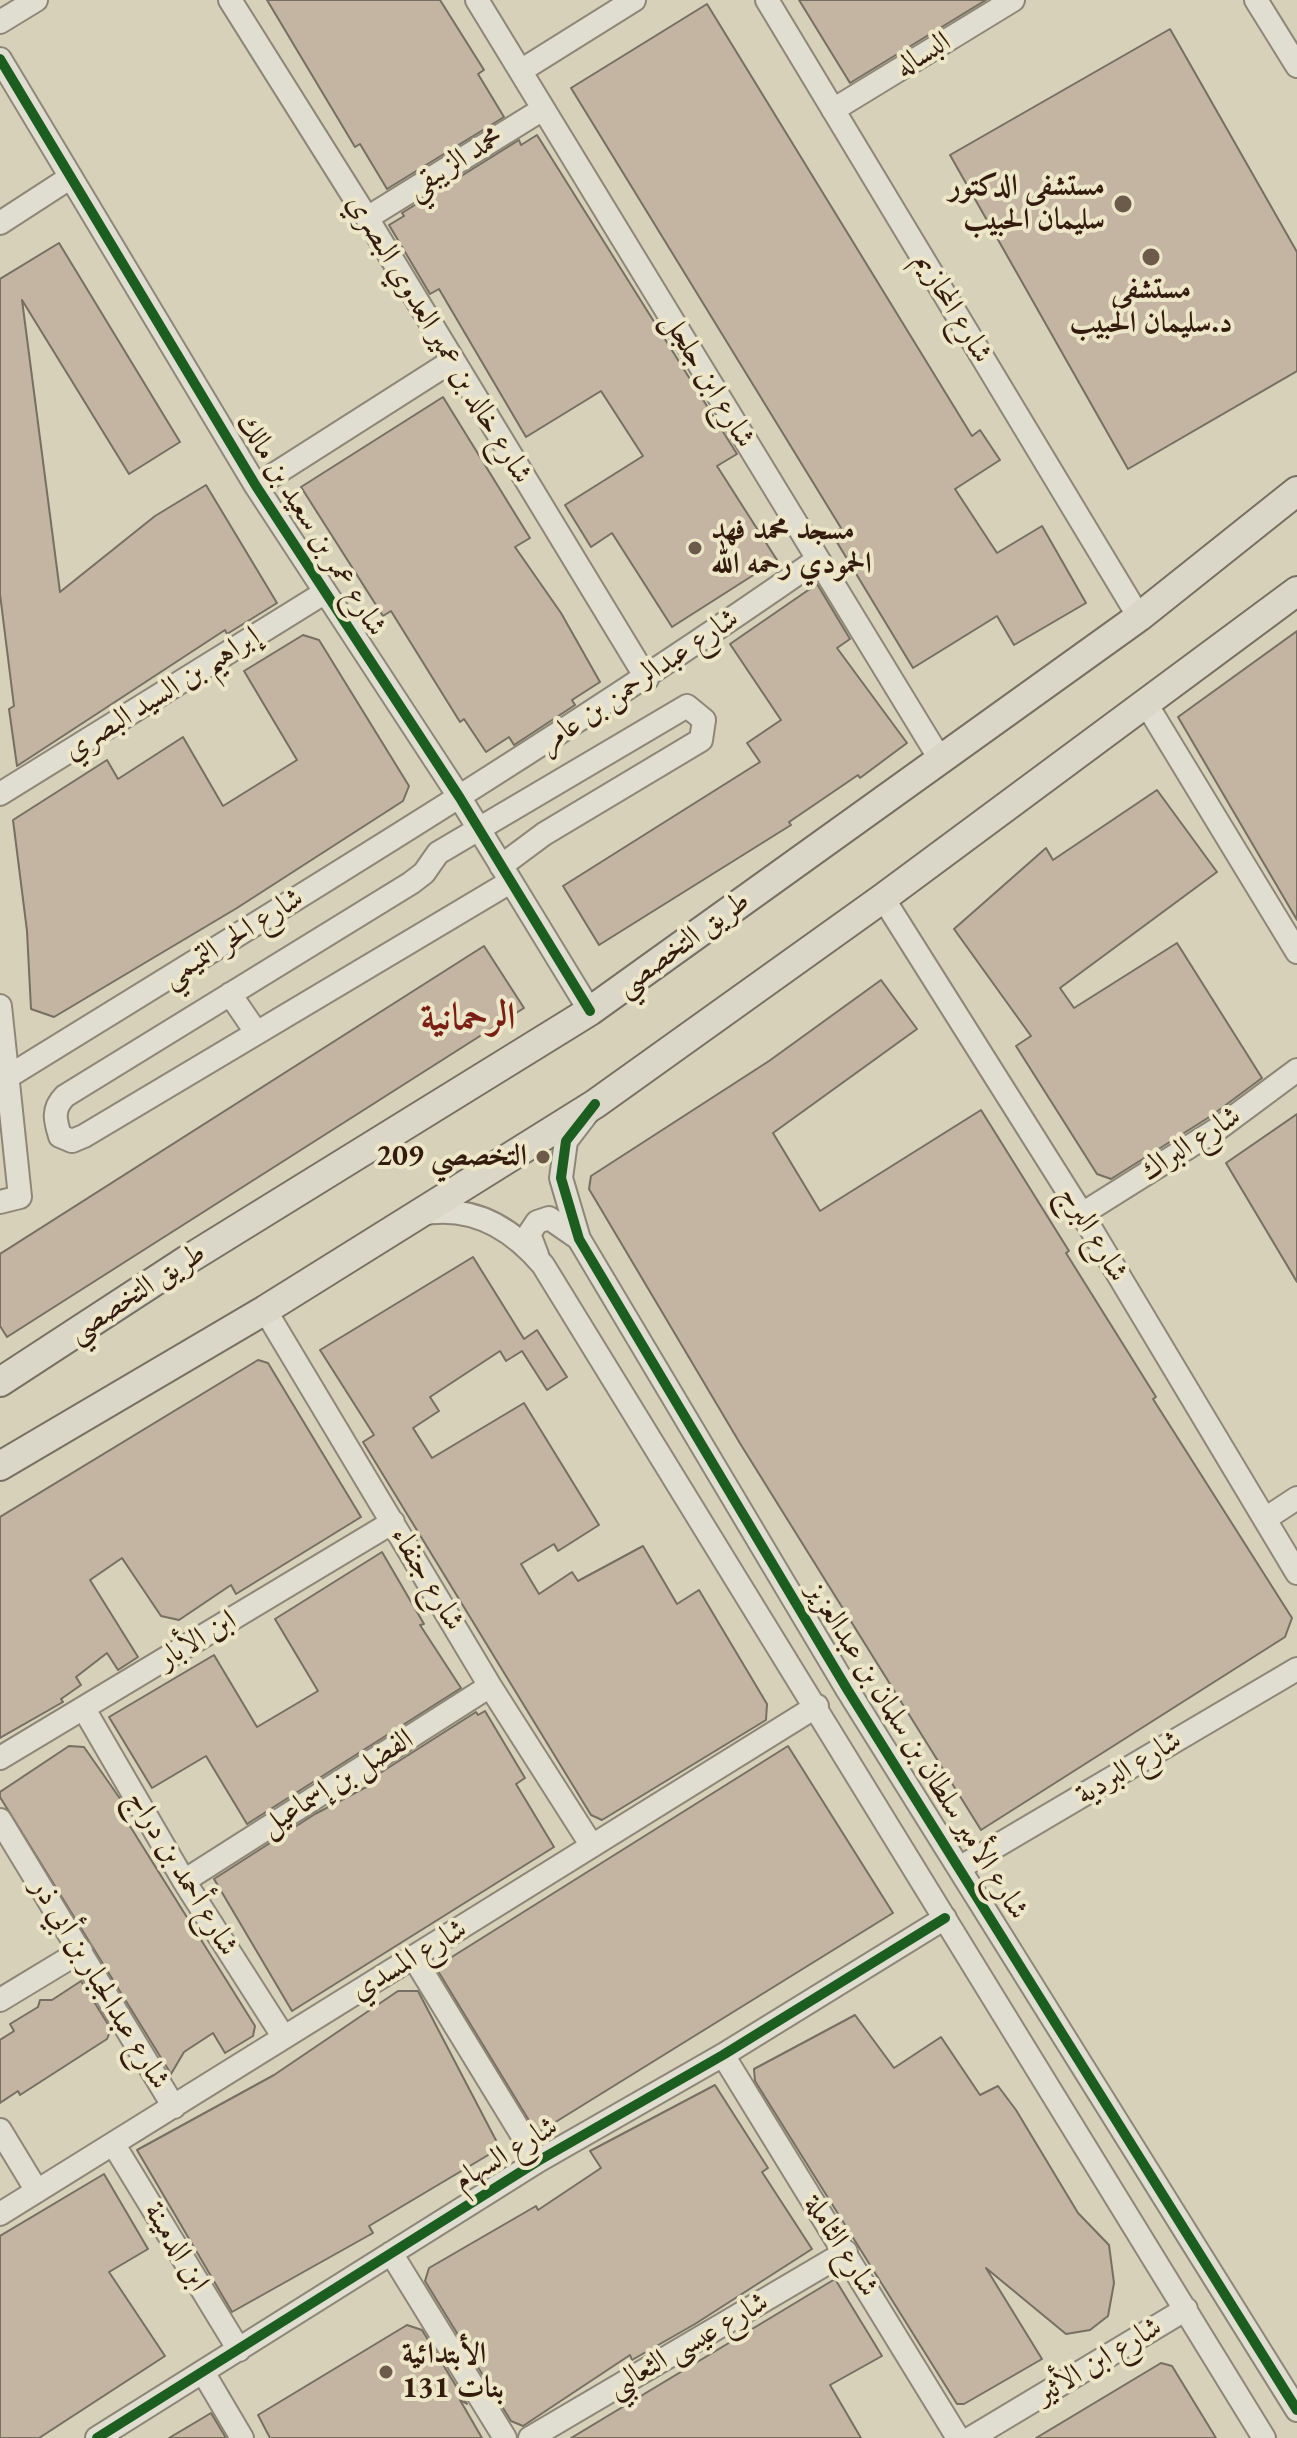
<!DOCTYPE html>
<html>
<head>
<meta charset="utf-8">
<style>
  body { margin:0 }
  canvas { display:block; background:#d7d1b9 }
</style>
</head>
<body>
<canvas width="1297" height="2438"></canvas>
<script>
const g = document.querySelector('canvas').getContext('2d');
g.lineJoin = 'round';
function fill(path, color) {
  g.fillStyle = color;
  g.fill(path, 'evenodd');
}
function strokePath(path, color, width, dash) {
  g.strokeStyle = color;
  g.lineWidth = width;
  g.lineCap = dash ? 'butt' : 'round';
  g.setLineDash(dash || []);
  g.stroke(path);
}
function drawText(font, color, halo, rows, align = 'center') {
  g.font = font + ' "EB Garamond",Amiri,serif';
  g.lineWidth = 8;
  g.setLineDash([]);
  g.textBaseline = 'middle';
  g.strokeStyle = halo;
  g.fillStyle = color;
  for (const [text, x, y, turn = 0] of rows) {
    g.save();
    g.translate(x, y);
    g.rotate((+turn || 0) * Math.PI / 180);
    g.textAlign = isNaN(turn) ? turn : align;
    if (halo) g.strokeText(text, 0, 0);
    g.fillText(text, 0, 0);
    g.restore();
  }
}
const building = new Path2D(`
  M267 0H440L484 70 478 74 504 117 387 189 360 144 355 147Z
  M799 0H986L850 83Z
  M707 4 972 436 980 430 1000 460 955 489 997 553 1042 526 1086 603 1014 645 997 616 913 668 832 534 841 528 571 88Z
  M1170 29 1297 252V371L1128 469 950 155Z
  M537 135 737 454 717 466 777 560 672 627 612 533 591 547 565 505 643 456 601 391 526 437 439 289 430 294 389 225 404 216 402 213 519 140 521 145Z
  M59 243 180 442 129 474 22 300 60 592 155 516 206 485 277 603 227 634 225 630 17 766 9 709 14 706 0 594V279Z
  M443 397 530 538 515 547 561 613 600 682 572 700 575 705 514 745 509 737 486 752 464 719 460 722 391 611 383 616 301 487Z
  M817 584 850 639 837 648 907 743 860 778 858 775 789 822 791 825 599 945 563 886 760 762 747 743 781 720 730 644Z
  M1297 631V920L1178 717Z
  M303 635 319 640 409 786 403 801 237 908 54 1017 31 1009 27 931 13 820 107 760 118 779 183 737 223 806 297 760 244 671Z
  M1157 790 1217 872 1060 988 1074 1008 1177 943 1262 1078 1211 1116 1111 1179 1097 1174 1016 1046 1031 1036 954 929 1046 848 1053 860Z
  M484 946 524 1008 7 1337 0 1326V1254Z
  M881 980 917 1029 773 1133 820 1211 981 1110 1069 1251 1066 1253 1156 1397 1153 1399 1292 1618 1285 1637 981 1830 741 1445 589 1189 591 1176 769 1061Z
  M1297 1114V1282L1226 1163Z
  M473 1257 524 1339 537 1330 567 1377 547 1390 522 1351 506 1361 500 1351 430 1397 439 1411 413 1428 432 1458 524 1403 599 1525 558 1551 554 1544 521 1564 539 1594 572 1572 578 1581 643 1546 677 1604 699 1590 767 1704 766 1720 602 1820 591 1815 363 1442 374 1435 320 1350Z
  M258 1360 268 1363 361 1517 236 1594 231 1585 179 1620 161 1616 122 1558 90 1580 138 1657 118 1670 107 1653 76 1677 81 1685 61 1699 63 1702 0 1738V1517Z
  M382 1552 424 1624 420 1625 461 1688 247 1824 206 1756 152 1788 109 1717 214 1655 257 1727 318 1691 275 1619Z
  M485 1711 525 1778 516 1784 554 1847 292 2011 214 1879 315 1814 372 1784 369 1780 476 1712 478 1715Z
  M69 1746 84 1747 121 1800 123 1804 118 1807 255 2026 253 2036 225 2053 213 2033 184 2052 171 2074 0 1797V1792Z
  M788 1746 893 1913 541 2131 533 2127 438 1971 439 1965Z
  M81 1981 111 2029 107 2039 20 2095 18 2091 0 2103V2040L14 2031 10 2024 38 2007 40 2000H52Z
  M398 1991H418L500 2148 369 2226 373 2233 232 2312 137 2150 274 2075Z
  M855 2015 894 2068 941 2037 980 2095 998 2086 1016 2110 1078 2213 1109 2245 1114 2283 1108 2316 1090 2330 1066 2334 986 2268 1042 2359 964 2404H957L755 2081 754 2069Z
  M715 2085 768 2168 762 2172 812 2249 695 2324 632 2360 630 2355 523 2426 511 2421 425 2281 429 2268 536 2206 538 2210 601 2168 590 2151Z
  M104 2174 148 2249 109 2272 165 2356 39 2438H0V2236Z
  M835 2279 882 2356 830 2385 861 2438H571Z
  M407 2325 422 2330 467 2404 460 2400 482 2438H270L258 2415Z
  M1161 2363 1172 2366 1216 2438H1036Z
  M211 2413 226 2438H169Z`);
fill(building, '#c3b5a2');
strokePath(building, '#766f62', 2);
const minor = new Path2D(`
  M230 0 367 218 647 679
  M477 0 940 759
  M767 0 1139 617
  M1256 0 1297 66
  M0 22 36 0
  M0 59 256 486 460 798 590 1011
  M522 70 634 0
  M833 110 1013 0
  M367 218 543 109
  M0 223 71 177
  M256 486 452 361
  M1145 702 1297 952
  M0 794 324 593
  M501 866 544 834 701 740 704 720 687 706 438 853 424 873 411 883 65 1096C52 1109 55 1120 60 1136L72 1141 84 1136 510 882
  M883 898 1082 1214 1297 1573
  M230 994 256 1032
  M0 1006 20 1197 0 1202
  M6 1078C279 909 553 744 817 560
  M589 1111 566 1141 561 1178 579 1239 847 1689 1297 2410
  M420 1214C471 1204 511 1227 543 1265L1264 2438
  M1082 1214 1219 1128 1297 1070
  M537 1255 529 1234 537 1222 549 1218 578 1238
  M265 1310 490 1686 592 1846
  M1265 1519 1297 1498
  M84 1709 184 1881 283 2036
  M0 1758 393 1522
  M0 1820 174 2107
  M961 1867 1297 1669
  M184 1881 490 1686
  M414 1958 538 2161
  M0 2000 81 1951
  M723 2055 958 2438
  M0 2130 37 2191
  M114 2145 239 2350
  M0 2214 817 1706
  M391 2253 505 2438
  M203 2372 242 2438
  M97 2438 538 2161 723 2055 945 1918
  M530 2438 846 2252
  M971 2438 1186 2309`);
const major = new Path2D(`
  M0 1382 187 1260 590 1011 1139 617 1297 491
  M0 1466 265 1310 595 1104 883 898 1297 591`);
strokePath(minor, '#8e8778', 26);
strokePath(major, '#766f62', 32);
strokePath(minor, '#e0ddd1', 22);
strokePath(major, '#dad7c8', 28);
strokePath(new Path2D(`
  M0 59 256 486 460 798 590 1011
  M595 1104 566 1141 561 1178 579 1239 847 1689 1297 2410
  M97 2438 538 2161 723 2055 945 1918`), '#1b5e20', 10);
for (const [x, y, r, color] of [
  [1123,204,10,"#6c5b4a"],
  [1151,257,10,"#6c5b4a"],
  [695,548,8,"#6c5b4a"],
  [543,1157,8,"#6c5b4a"],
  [386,2372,8,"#6c5b4a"]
]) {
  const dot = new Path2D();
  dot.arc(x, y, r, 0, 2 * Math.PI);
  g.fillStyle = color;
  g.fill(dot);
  strokePath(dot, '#ede6c9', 3);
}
drawText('30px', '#331b0e', '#ede6c9', [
  ["البساله",923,55,-32],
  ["محمد الزيبقي",455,163,-32],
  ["شارع المحازيم",953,308,59],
  ["شارع خالد بن عمير العدوي البصري",439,339,59],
  ["شارع ابن جلجل",708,380,59],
  ["شارع عمر بن سعيد بن مالك",311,525,58],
  ["شارع عبدالرحمن بن عامر",639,681,-34],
  ["إبراهيم بن السيد البصري",162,694,-32],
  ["شارع الحر التميمي",233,938,-32],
  ["طريق التخصصي",683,944,-36],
  ["شارع البراك",1191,1144,-33],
  ["شارع البرج",1093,1234,59],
  ["طريق التخصصي",137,1293,-33],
  ["شارع جنفاء",427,1579,59],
  ["ابن الأبار",197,1640,-31],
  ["شارع الأمير سلطان بن سلمان بن عبدالعزيز",917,1751,58],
  ["شارع البردية",1129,1768,-31],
  ["الفضل بن إسماعيل",337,1783,-32],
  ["شارع أحمد بن دراج",182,1873,59],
  ["شارع المسدي",409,1960,-31],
  ["شارع عبدالجبار بن أبي ذر",100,1984,59],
  ["شارع السهام",506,2154,-31],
  ["شارع الثاملة",841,2246,58],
  ["ابن الدمينة",176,2247,59],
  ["شارع عيسى الثعالبي",688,2345,-30],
  ["شارع ابن الأثير",1099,2361,-31]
]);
drawText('bold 30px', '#331b0e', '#ede6c9', [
  ["مستشفى الدكتور",1105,187],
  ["سليمان الحبيب",1105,221],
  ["مستشفى",1151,290,"center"],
  ["د.سليمان الحبيب",1151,324,"center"],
  ["مسجد محمد فهد",711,531,"left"],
  ["الحمودي رحمه الله",711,565,"left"],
  ["التخصصي 209",527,1157],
  ["الأبتدائية",402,2355,"left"],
  ["131 بنات",402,2389,"left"]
], 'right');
drawText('bold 38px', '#7a1f14', '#ede6c9', [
  ["الرحمانية",468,1019]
]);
</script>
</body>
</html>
